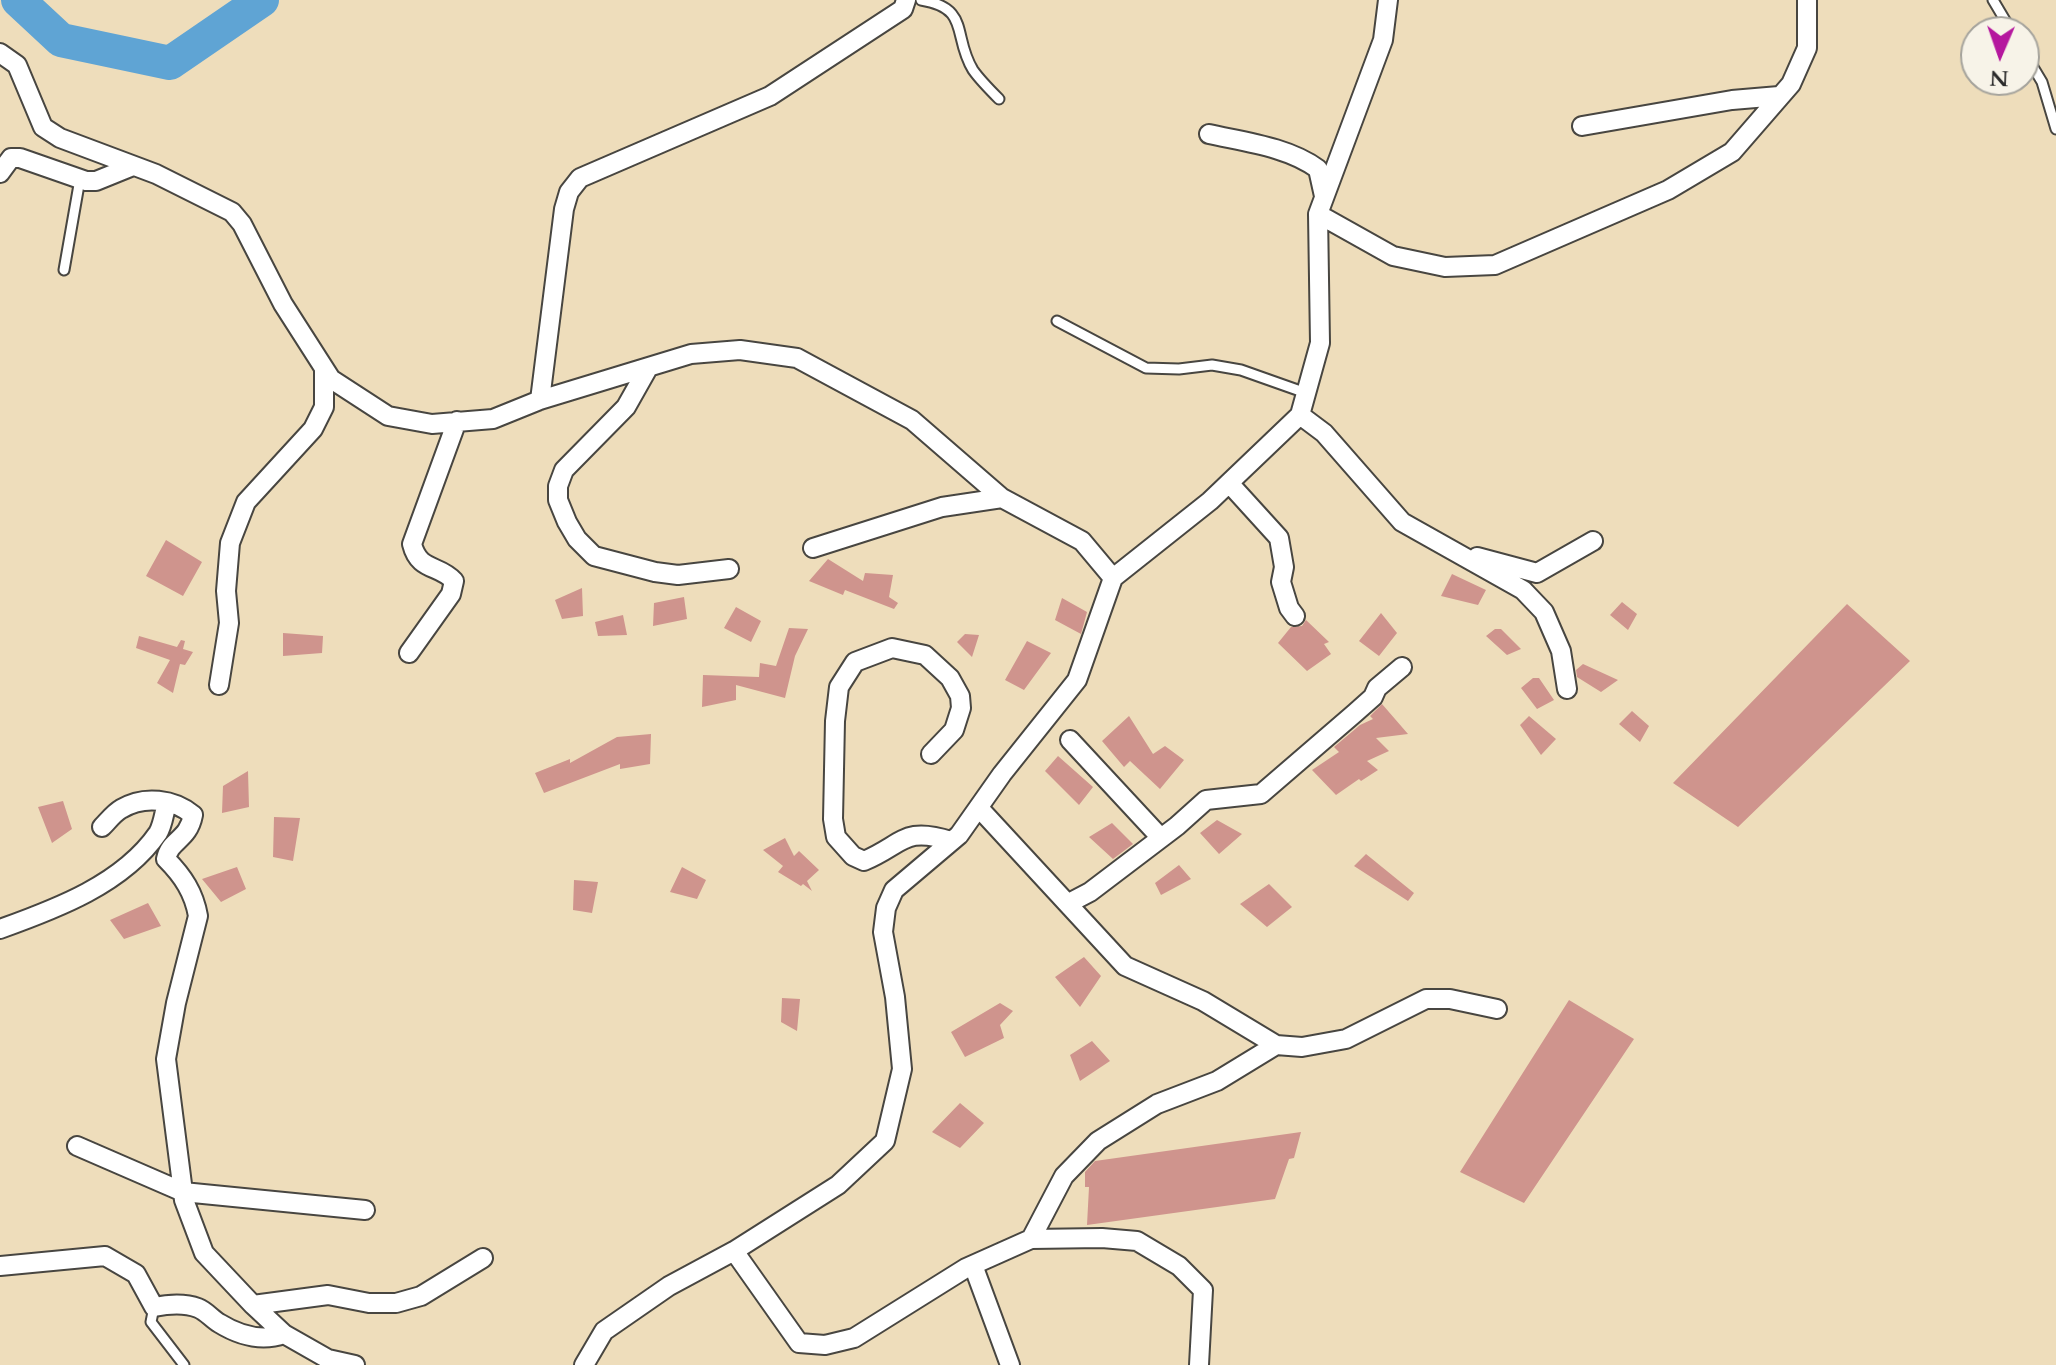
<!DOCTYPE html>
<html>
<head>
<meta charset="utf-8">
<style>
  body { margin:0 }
  #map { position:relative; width:2056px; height:1365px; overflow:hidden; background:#edb; font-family:Cardo,serif }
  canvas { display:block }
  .north { position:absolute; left:1960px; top:16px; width:80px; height:80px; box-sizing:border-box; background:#f7f3e8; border:2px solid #a5a39c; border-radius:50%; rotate:182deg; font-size:22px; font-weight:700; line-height:32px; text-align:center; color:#2b2b2b }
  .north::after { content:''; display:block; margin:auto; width:28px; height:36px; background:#b5179e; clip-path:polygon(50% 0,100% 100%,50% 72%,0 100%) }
</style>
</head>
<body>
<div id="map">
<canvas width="2056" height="1365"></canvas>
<div class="north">N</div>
</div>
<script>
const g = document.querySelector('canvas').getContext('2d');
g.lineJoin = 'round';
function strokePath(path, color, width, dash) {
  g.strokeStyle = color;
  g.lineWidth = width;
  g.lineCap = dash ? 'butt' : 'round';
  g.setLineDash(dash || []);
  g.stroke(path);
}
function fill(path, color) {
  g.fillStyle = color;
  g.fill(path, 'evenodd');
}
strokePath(new Path2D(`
  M18 0 61 40 170 63 262 0`), '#5fa4d4', 34);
fill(new Path2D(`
  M166 540 202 562 183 596 146 576Z
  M828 559 863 581 865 573 893 575 889 597 898 603 894 609 845 590 843 595 809 581Z
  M1452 574 1486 590 1478 605 1441 596Z
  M582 588 583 616 562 619 555 600Z
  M684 597 687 619 653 626 654 603Z
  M1062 598 1087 612 1081 634 1055 620Z
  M1622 602 1637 614 1628 630 1610 615Z
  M1847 604 1910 661 1738 827 1673 783Z
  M736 607 761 621 751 642 724 628Z
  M1381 613 1397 633 1379 656 1359 641Z
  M623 615 627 635 598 636 595 622Z
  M1306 620 1329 642 1324 644 1331 654 1307 671 1278 643 1291 627 1302 626Z
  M789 628 808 629 795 656 785 698 736 685V700L702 707 703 675 759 677 760 663 776 666Z
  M1495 629H1501L1521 649 1507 655 1486 636Z
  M283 633 323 636 322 653 283 656Z
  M965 634 979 635 972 657 957 642Z
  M139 636 177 647 181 640 185 641 183 649 193 652 185 665 180 664 173 693 157 683 170 660 136 648Z
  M1027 641 1051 653 1024 690 1005 680Z
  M1583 664 1618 680 1601 692 1577 677 1576 670Z
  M1533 678H1539L1554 700 1537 709 1521 688Z
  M1382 704 1408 734 1376 738 1389 751 1367 761 1378 770 1361 781 1359 779 1336 795 1312 770 1339 752 1334 747 1360 725 1373 719 1370 716Z
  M1632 711 1649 726 1640 742 1619 724Z
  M1129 716 1153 754 1165 746 1184 760 1160 789 1130 761 1124 767 1102 741Z
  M1529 716 1556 739 1541 755 1520 725Z
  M651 734 650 764 620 769V764L544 793 535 773 570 759V763L617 737Z
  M1058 756 1093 787 1079 805 1045 771Z
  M248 771 249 807 222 813 223 786Z
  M63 801 72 829 52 843 38 807Z
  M274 817 300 818 293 861 273 857Z
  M1217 820 1242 834 1219 854 1200 833Z
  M1112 823 1133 844 1113 859 1089 837Z
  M785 838 794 856 799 851 819 870 807 881 812 891 803 884 801 886 778 872 783 866 763 850Z
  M1366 854 1414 893 1408 901 1354 866Z
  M1179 865 1191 879 1161 895 1155 883Z
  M237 867 246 889 221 902 202 879Z
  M682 867 706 880 697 899 670 892Z
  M574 880 598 882 592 913 573 910Z
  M1269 884 1292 907 1267 927 1240 904Z
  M148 903 161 926 124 939 110 920Z
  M1084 957 1101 976 1080 1007 1055 977Z
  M782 998 800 999 797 1031 781 1022Z
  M1569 1000 1634 1039 1524 1203 1460 1172Z
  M1000 1003 1013 1011 1000 1025 1004 1038 965 1057 951 1032Z
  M1092 1041 1110 1061 1080 1081 1070 1055Z
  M960 1103 984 1123 960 1148 932 1132Z
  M1301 1132 1294 1158 1289 1159 1275 1199 1087 1225 1089 1187H1085V1172L1095 1161Z`), '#cf948d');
const lane = new Path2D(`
  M921 0C971 8 952 36 973 70 980 80 990 90 999 99
  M1993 0 2012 32
  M2024 52 2042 82 2056 129
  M64 270 80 179
  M1057 321 1146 368 1179 369 1212 365 1241 370 1306 393
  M154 1307 151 1322 184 1365`);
const street = new Path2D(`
  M0 53 17 65 43 127 60 138 156 174 232 212 242 224 283 304 331 379 388 416 432 424 493 419 540 400 691 354 740 350 797 358 912 420 1002 498 1082 541 1113 578
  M1582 126 1732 100 1779 96
  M1209 134C1245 142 1288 147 1318 169L1324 196
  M0 173 11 158H20L86 181H96L133 166
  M1318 214 1393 256 1445 267 1495 265 1668 190 1732 152 1791 84 1807 48V0
  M648 368 626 407 564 470 558 486V500L567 522 577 539 594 556 655 572 678 575 729 569
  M540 400 564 209 569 192 580 178 770 96 903 9 906 0
  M1300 415 1324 433 1402 522 1523 590 1544 612 1561 651 1567 689
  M1229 483 1279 538 1284 567 1281 582 1289 608 1295 616
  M813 548 942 507 1002 498
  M1477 557 1537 573 1593 541
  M409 653 451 594 454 581C439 564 419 572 412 544L457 421
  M219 685 229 623 226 591 230 543 246 502 313 429 324 407V368
  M1070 740 1161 838
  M931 754 954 730 961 708 960 696 950 678 925 655 892 648 855 662 839 687 835 721 833 819 836 837 853 856 864 861C904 844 903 826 951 841
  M979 808 1125 966 1203 1001 1276 1045
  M102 827C108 821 114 813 121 809 144 795 174 799 193 815 188 841 170 839 166 859 183 876 194 893 198 916L176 1003 166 1059 184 1200 204 1253 253 1305 284 1334 328 1359 355 1365
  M1069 903 1090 892 1177 826 1206 800 1261 794 1355 713 1373 697 1377 688 1402 667
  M0 929C56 909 123 884 158 833 163 825 164 813 167 803
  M77 1146 183 1192 365 1210
  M1031 1239 1064 1176 1098 1141 1157 1104 1217 1081 1276 1045 1302 1047 1346 1039 1426 999H1450L1497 1009
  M734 1251 799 1343 825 1345 854 1338 966 1268 1031 1239 1102 1238 1137 1241 1179 1266 1203 1290 1199 1365
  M973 1265 1010 1365
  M0 1266 105 1256 136 1274 154 1307C169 1304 185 1303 198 1308 206 1311 212 1319 219 1323 240 1336 261 1342 284 1334
  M253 1305 328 1295 369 1303H396L421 1296 483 1258
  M584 1365 604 1331 669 1286 734 1251 838 1185 885 1141 902 1069 895 997 883 932 886 908 894 890 959 835 1002 774 1077 680 1113 578 1210 501 1300 415 1320 343 1318 214 1383 40 1388 0`);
strokePath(lane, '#484641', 13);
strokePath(street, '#484641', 22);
strokePath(lane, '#fff', 9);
strokePath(street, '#fff', 18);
</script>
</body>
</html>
